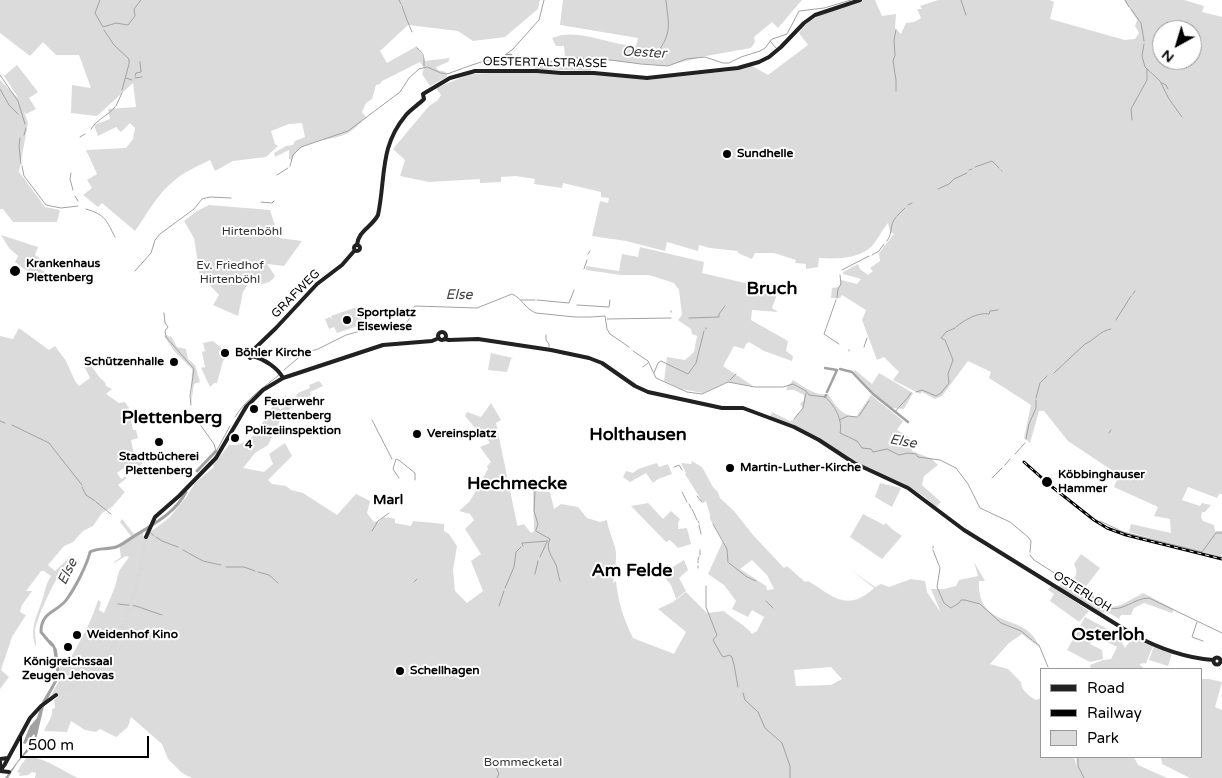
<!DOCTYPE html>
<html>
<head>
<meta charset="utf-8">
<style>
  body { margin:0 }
  #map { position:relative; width:1222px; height:778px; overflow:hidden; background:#fff; font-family:"Varela Round",sans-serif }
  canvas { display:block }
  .legend { position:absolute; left:1040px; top:668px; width:162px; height:90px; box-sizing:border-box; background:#fff; border:1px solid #999; margin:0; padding:6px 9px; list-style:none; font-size:15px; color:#000 }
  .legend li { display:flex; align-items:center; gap:10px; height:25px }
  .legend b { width:25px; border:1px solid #999 }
  .north { position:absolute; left:1152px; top:20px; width:50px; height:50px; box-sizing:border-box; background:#fff; border:1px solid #999; border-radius:50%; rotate:219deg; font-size:14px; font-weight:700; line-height:20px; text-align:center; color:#000 }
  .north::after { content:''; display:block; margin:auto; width:18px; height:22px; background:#000; clip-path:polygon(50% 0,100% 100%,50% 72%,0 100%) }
  .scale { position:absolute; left:20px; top:736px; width:129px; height:22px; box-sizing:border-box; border:2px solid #000; border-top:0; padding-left:6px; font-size:15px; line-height:18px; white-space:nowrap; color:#000; -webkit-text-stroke:4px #fff; paint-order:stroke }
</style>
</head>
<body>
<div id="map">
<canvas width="1222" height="778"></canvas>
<ul class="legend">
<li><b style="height:6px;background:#212121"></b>Road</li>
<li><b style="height:6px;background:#000"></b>Railway</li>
<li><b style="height:14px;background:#dbdbdb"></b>Park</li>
</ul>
<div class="north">N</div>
<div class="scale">500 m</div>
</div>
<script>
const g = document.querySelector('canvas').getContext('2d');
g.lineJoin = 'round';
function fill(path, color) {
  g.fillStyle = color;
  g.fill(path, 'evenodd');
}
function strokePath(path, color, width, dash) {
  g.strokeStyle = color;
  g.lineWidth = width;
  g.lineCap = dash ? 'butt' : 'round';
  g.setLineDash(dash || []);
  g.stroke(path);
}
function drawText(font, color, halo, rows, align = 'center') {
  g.font = font + ' "Varela Round",sans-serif';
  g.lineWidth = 4;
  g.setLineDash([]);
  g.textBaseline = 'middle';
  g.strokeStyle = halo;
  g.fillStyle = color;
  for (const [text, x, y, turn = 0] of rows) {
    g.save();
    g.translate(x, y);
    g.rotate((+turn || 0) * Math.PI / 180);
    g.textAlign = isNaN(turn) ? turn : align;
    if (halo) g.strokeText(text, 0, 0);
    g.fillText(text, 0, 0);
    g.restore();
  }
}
fill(new Path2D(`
  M0 0H540L538 9 505 37 473 41 458 31 408 25 380 51 387 63 417 46 425 61 450 58 448 62 436 67 438 70 446 72 447 77 430 86 422 74 424 68 420 62 382 81 380 84 376 85 372 99 366 103 362 112 366 117C361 122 355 129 348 133 332 142 299 138 292 160L289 159V150L275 157 274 153 286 146 293 145 295 141 305 137 302 123 289 124 271 131 275 144 278 146 266 157 233 161 215 171 210 160C198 166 184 172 175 180 158 193 147 214 135 231L102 203 98 207 83 195 92 188 87 180 97 174 86 150 126 148 133 139 135 128 130 123 121 132 116 127 98 136 94 125 110 119 108 109 136 107 133 83 97 116 71 113 72 85 91 88 79 55H56L43 42 30 56 0 33Z
  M563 0H802L778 28 772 22 754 37 755 42 751 48 706 56 667 66 592 59 591 71 535 69V63L565 58 564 46H556L552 38C578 27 608 45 636 46L638 38 560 25Z
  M863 0H875L882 16 896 14 895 28 901 34 906 23 914 22 921 18 917 9H922L920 6 938 0H1049L1054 2 1050 19 1125 40 1135 39 1139 33 1135 26 1137 20 1124 0H1184L1204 6 1202 12 1222 17V494H1219L1217 498 1188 487 1182 500 1200 506 1202 503 1211 505 1205 512H1202L1201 517 1203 521 1214 525 1215 531H1222V558L1129 532 1131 524 1171 533 1170 519 1154 516 1158 507 1114 487 1119 475 1068 441 1044 411H1039L1030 443 1024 438 1031 405 989 378 991 372 968 361 942 396 935 399 922 392 920 394 893 380 899 372 884 357 877 360 862 320 866 310 842 295 840 298H831L832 288 839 287 841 280 857 284 861 279 843 274V272L858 264 860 269 868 275 873 271 870 268 880 261 879 253 894 234 890 232 888 223C882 230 878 239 872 246 859 259 836 259 819 258L818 267 806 269V264L795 263 796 260 774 253H755L752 259 738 253V251L710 248 699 245 698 251 667 242 665 251 626 241 592 236 600 201 608 203 609 198 601 197V192L563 183 562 188 534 184 535 179 516 176 501 177V182L480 183V179L429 182 400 176 405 160 393 149 429 106 438 100 441 95 436 88 470 74 510 72 605 75 648 80 730 71 752 66 768 75 808 45 799 33C815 10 840 11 863 0ZM1162 30H1192V60H1162Z
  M17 65 38 92 29 98 36 109 26 114 24 111 28 123 19 172 45 207 60 210 57 222H13L3 209H0V80L19 99 4 76Z
  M209 205 270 210 279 238 302 241 284 266 267 264 275 276C270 285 258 285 248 284L243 292 238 316 213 305 219 295 206 281 203 282 200 276 194 238 184 221 197 211Z
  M1 235 38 247 35 255 40 259 34 265 51 276 46 282 40 278 39 276 24 269 15 262 18 256 9 248Z
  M640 247 704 262 702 273 762 287 764 282 780 286 772 308 778 312 752 310 751 320 788 341 786 351 793 356 792 361 764 351 749 342 746 344 744 349 734 346 723 366 753 386 727 382 703 393 681 389 664 381 667 357 685 360 694 352 697 336 692 334 691 329 678 320 682 315 679 290 674 283 649 275H621L586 270V266L619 271 622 254 638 257Z
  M357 307 363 324 337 333 334 327 329 329 325 319 330 317 332 320 331 316Z
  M19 328 49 350 55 346 66 361 75 381 79 386 90 378 85 368 90 364 100 378 105 382 106 386 112 389 106 394 119 403 125 402 129 408 126 414 128 420H131L133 430H136L138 438 131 440 134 454 143 456 144 461 139 467 137 464 127 466 117 473 121 479 125 477 127 478 118 485 125 492 112 507 102 513 93 526 83 531 73 542 64 546 48 565 55 571 68 559 69 560C58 573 37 615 35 631 35 637 36 642 36 647 28 628 39 613 44 594 46 587 47 582 51 576L44 571H41L26 591H32L22 605 20 612 26 615 12 637 1 670 9 677 0 689V336L13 339Z
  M168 335 169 337 171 336 177 347 186 349 188 359 195 365 200 382 194 384 191 404 192 369 174 351 164 336Z
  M213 341 224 350 222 354 226 357 223 361 217 383H214L210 387 201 368 205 367 202 352 205 351 203 343Z
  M491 353 513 358 511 359 507 372 488 370Z
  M855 370 872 384 879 373 913 393 904 409 892 408 873 393 854 372Z
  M793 380C803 386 816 397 828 394 836 406 841 415 856 417L871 395 903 421 897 430 910 438 912 451 932 459 938 465 924 476 922 485 941 502 936 507 925 497 900 482 854 463 828 445 770 417 772 412 790 421 793 420 803 408 800 404 804 400V395L794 390H786L788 385 791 383Z
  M319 381 323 386 310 392 311 395 294 405 282 417 268 445 255 453 243 468 264 472 273 464 269 454 285 443 292 456 268 480 272 484 286 486 291 490 303 493 337 515 356 494 370 501 367 513 374 522 377 521 378 523 383 517 387 518 388 517 395 519V523L411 526 413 521 444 524V531L449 534 457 546 453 570 455 591 467 603 483 591 471 561 481 554 465 529 474 520 470 514 459 511 470 501 488 469 487 466 491 462 480 447 490 443 479 428 476 429 465 416 467 412 481 417 491 403 501 420 496 423 517 524 518 526 524 524 531 533 534 531 533 491 550 492 554 509 561 504 578 507 587 518 600 522 607 520C608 529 612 537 615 547 618 559 614 572 613 583L616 581C618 602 624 620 633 638L674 654 686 632 658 609 673 602 686 592 707 613 724 611C732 619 747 626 752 634L757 631 764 617 752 610 748 617 732 609 736 601 724 585 708 574 723 541 710 519V515L706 501 703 503 685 474 686 473 681 463 691 464 692 461 702 467 713 487 718 492 720 498 734 511 753 535 784 568 787 566 805 582 808 581C833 596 847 613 874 588L851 570 875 587 881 584 889 587 911 579 925 581 927 592 941 613 931 589H944L956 586 959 580 978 576 974 562 985 581H979C977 632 1028 611 1039 647L1022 634 1009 643 990 664 1008 669 1021 682C1021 690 1029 696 1036 700L1041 698V757H1074L1077 768 1076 757H1134L1138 765 1167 778H192L182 773 168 759 162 744 131 717 128 727 116 737 100 729 96 732 85 730 71 721 67 732 44 731C47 723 53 718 52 709L55 708 54 700 57 698 55 694 50 697 61 677 60 676 59 659 68 663C79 642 91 624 98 600L101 602 99 610 104 613 115 587 119 571 129 557 126 556 114 563V562L121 557 119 544 131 536 120 522 122 519 134 534 144 528 143 536 148 537 149 533 169 518 187 496 195 483 214 467 213 465 229 445C250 446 257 432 266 417L265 415 280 399 286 396 287 399 277 406 280 410 289 404 298 393 310 388 309 385ZM752 560 767 575 774 589 767 590 766 586 740 569ZM831 667 842 679 831 685 796 686 794 670Z
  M657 463 659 467 668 464 672 474 658 479 653 483 646 473 630 482 623 477 626 471 633 473 638 469Z
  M880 483 901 488 892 507 875 497Z
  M648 503 663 519 671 511 680 519 678 523V529L687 528 691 544 678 548 670 540 666 542 631 506Z
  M863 514 884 525 886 523 892 529 902 536 882 559 850 537Z
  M1081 554 1100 568 1084 589 1066 576 1073 579C1078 574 1077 570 1074 564Z
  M684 560 688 570 679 578 686 591 676 599 671 585 662 574Z
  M1065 577 1112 607 1121 605 1143 593 1174 609 1172 613 1144 603 1134 608 1131 615H1121L1119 619 1111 614 1094 611 1058 588Z
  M1051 586 1089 611 1079 622 1050 601 1054 594 1048 590Z
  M1085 617 1117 634 1125 648 1133 637 1153 646 1146 663 1139 664 1145 669H1091L1090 665 1103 660 1111 659 1117 647 1095 636 1090 644 1102 650 1103 659 1090 662 1067 650Z
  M1154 646 1172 653 1168 666 1149 660Z
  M1201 679H1209L1222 682 1215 707 1222 710V778H1190L1162 764 1161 757H1201Z
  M32 757C48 760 63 771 78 778H35L36 773 32 772 28 775 19 776 20 773 17 772 26 758H30Z`), '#dbdbdb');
fill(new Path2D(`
  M50 640 54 644 57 650 60 676 44 706 35 744 18 762 8 778H5L32 742 35 736 34 734 25 744 23 743 30 726 37 718 42 702 57 676 53 648 48 642Z`), '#a2a2a2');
strokePath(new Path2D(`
  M100 0 95 13 103 27 116 23 128 25 135 16 134 9 141 0
  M399 0 401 4
  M961 0 966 15
  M1125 0 1129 7
  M402 6C405 15 408 23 412 32
  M1131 9 1141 23 1144 41
  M104 30 114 45 129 59V64L122 90
  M770 41 776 48
  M1144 44 1142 56 1145 67 1160 81 1169 99 1182 117
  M417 48C425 54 424 58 424 66
  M504 56 513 49 539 20 544 0
  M660 57 657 53C673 32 668 23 666 0
  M524 63 529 64
  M532 64 577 58 603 59 641 64 668 66 686 59 705 57 723 63H729L741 57 760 51 765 48 772 39 787 34 799 11 824 8 851 0
  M0 75 18 101 25 124
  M135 76 136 73 141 72 140 62
  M126 78 132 80
  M135 78 142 77
  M1162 83 1166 85 1168 89
  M0 89 9 105 18 114
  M896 91V80L893 61 895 55 894 40 896 30
  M116 106 122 93
  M1132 120 1131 109 1147 80V69
  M91 129C97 119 108 116 115 107
  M24 135 26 128
  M80 137 85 134
  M20 138 19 146 21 164
  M22 166 24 176 46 205 61 208 78 206
  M290 166 293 155 301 147 348 131 400 92 409 78 419 69 427 67 441 73 447 74C468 67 490 56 512 58
  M975 167 992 161 999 168
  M969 170 972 169
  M1001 170 1002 171
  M71 173 70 179 73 190
  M277 175 288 168
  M938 189 949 184 954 179 967 173
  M75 196 78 201
  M261 202 272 203 274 201
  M908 205 912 203
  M86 209C106 215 106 220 115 237
  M897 216 905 208
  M887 241C894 231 888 227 896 217
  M588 254 590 251
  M872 255 879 251 884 244
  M584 269 587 260
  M842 270 869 256
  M135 271 151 253 155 240 160 234 194 209 202 199 210 197 231 198
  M1133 294 1135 291
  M837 298 838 289 841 284 840 275
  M521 300H535
  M537 300 569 303 574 290
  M836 300 824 334 839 344
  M577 305 609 307 610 300
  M671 311V312
  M164 313 165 323 168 327 165 331 166 337 194 369 190 396 191 405
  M689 318 719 317V314L725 306
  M607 319 671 318
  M1116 320 1131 296
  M956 327C964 320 978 312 989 314L990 311 998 310
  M706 329V328
  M546 335V340L549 344V347
  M864 347 867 338
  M633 351 648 361 656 378 687 392 702 394 728 382 755 387H783L793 384 806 391 809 395 825 397C835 405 843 421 840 433L857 441 862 448 871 449 873 452 887 449 899 455 908 453 916 454 918 457 940 460 956 468 968 484 980 508 1010 522 1028 537 1031 541 1030 552
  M849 351V350
  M643 367 648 363
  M284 370 304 353 318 349 346 335 379 326 406 323C412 318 409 310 415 306L477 308 512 294C522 298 525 309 536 313L575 317H591L605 316 607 329 610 334 629 347
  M654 373 658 363 661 361 688 374 696 363 704 331
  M1054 373 1085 344C1095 340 1099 331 1111 329
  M730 380 736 374
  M916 392 922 390 936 396 941 393 949 383 948 374 953 360 945 340 941 338 946 332 955 328
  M1036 398 1040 383 1047 376
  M895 412C900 405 907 400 911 393
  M859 416 869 401
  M235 417C246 399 263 388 279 375
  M794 419 803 408 806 393
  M372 420 392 459
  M839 420 848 416 857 417
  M0 421 5 423
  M199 423 214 444 216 451
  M12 425 49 443 82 485
  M1109 433 1111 430
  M1026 439 1029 424 1036 408V400
  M217 450 230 426
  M1015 454 1025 443
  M1005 465 1010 459
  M674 467 679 465 682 470
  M399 478 393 469 396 459 400 461 415 473V480
  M992 478 1002 468
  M532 484 535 492 534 511 538 524 536 530
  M82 487 86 495 95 501
  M682 492 687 502
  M697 496 702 502
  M96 502 111 514
  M689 504 691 508
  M692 509 697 520
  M698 521 699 523
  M1100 521 1123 532 1202 552 1216 533H1222
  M713 524 727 549 728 562
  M699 525 701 534
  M372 531 378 521 389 513
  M536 531 550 539C545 549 552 556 556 565 558 570 558 575 560 581
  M151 533 154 536
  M156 537 162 541 178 547
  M523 546 522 543 548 541
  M933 548V546
  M183 550 203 561 221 565
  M933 550 940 568 937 587 944 603 951 608 959 603 961 600H965L980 604 1001 623 1021 631 1032 640
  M700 555V550
  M1030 555 1034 560 1109 608C1123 612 1134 598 1149 598L1222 633
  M540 557 547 542
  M698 560 699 557
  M698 563V561
  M729 563 747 577 756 581
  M698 566V568
  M226 567H244L255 571
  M258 572 269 575 278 583
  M535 574 538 561
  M414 582 417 579
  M706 586V607L717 635 713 640 722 656 724 657 729 655 732 657C735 667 736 677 738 687
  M505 588 514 567 516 552 521 547
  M766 601 773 608
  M118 604 136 606 162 615
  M499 606 504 591
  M1197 622 1192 637 1203 641
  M1033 641 1039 645 1048 667
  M743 693 745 700 758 712 765 728 782 743 790 766V778
  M1078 757V766L1084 778
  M493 759 495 761
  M496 767 499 774 497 778`), '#a2a2a2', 1);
strokePath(new Path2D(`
  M506 55H511
  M825 368 837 370 827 392
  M840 369 852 372 873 394 908 422
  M825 397 826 395`), '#a2a2a2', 2.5);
strokePath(new Path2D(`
  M197 471 216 451
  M51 644 41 632C41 611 57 613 67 599 75 588 87 565 90 552 98 547 107 550 116 547 124 544 129 539 136 535 155 523 175 513 186 492`), '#a2a2a2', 3);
strokePath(new Path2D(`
  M56 695C66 690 77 684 86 677 127 643 138 586 146 537`), '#d9d9d9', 4, [4, 2]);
strokePath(new Path2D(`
  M357 245C358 231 372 227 378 215 386 177 379 147 406 115 411 109 418 105 424 99L423 94 450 78 475 71H537L561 73H594L647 78 738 68 759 62 769 57 781 47 804 23 815 15 860 0
  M354 248a3 3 0 1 1 6 0a3 3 0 1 1-6 0Z
  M438 336a4 4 0 1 1 8 0a4 4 0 1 1-8 0Z
  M444 339 449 340 478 339 551 350 589 358 602 363 635 386 648 392 722 408H743L794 427 819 440 854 463 908 488 964 530 1132 634C1156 647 1185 658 1213 660
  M253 356 250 358 248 355 276 328 317 284 342 265 355 250
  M253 356C264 359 278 368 283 378
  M146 537 155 517 179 496 216 458 246 407 263 390 283 378 383 345 432 341 439 338
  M1213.5 661a3.5 3.5 0 1 1 7 0a3.5 3.5 0 1 1-7 0Z
  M0 769V759L8 758
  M0 771 5 764 30 718 41 706 56 695
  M0 771 9 772`), '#212121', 4);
const rail = new Path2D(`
  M1024 462 1051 486 1094 520 1107 528 1126 535 1222 559`);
strokePath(rail, '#000', 3);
strokePath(rail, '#fff', 1, [4]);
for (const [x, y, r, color] of [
  [727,154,5,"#000"],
  [15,271,6,"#000"],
  [347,320,5,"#000"],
  [225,353,5,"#000"],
  [174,362,5,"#000"],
  [254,409,5,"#000"],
  [417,434,5,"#000"],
  [235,438,5,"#000"],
  [159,442,5,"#000"],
  [730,468,5,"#000"],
  [1047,482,6,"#000"],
  [77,635,5,"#000"],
  [68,647,5,"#000"],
  [400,671,5,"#000"]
]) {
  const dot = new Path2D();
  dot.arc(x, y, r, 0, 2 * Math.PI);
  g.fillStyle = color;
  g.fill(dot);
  strokePath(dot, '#fff', 2);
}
drawText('12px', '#000', '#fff', [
  ["OESTERTALSTRASSE",545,63,1],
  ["GRAFWEG",296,294,-45],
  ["OSTERLOH",1082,592,32]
]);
drawText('bold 12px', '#000', '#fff', [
  ["Sundhelle",737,154],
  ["Krankenhaus",26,264],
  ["Plettenberg",26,278],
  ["Sportplatz",357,313],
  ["Elsewiese",357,327],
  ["Böhler Kirche",235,353],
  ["Schützenhalle",164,362,"right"],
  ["Feuerwehr",264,402],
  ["Plettenberg",264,416],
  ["Polizeiinspektion",245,431],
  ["4",245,445],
  ["Vereinsplatz",427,434],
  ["Stadtbücherei",159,457,"center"],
  ["Plettenberg",159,471,"center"],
  ["Martin-Luther-Kirche",740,468],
  ["Köbbinghauser",1058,475],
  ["Hammer",1058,489],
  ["Weidenhof Kino",87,635],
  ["Königreichssaal",68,662,"center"],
  ["Zeugen Jehovas",68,676,"center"],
  ["Schellhagen",410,671]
], 'left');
drawText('12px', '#323232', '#fff', [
  ["Hirtenböhl",252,232],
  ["Ev. Friedhof",230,266],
  ["Hirtenböhl",230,280],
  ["Bommecketal",523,763]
]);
drawText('italic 14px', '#434343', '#fff', [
  ["Oester",644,53,3],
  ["Else",459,295],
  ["Else",903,442,10],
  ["Else",68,572,-64]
]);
drawText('bold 14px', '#000', '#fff', [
  ["Marl",388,500]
]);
drawText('bold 18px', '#000', '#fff', [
  ["Bruch",772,289],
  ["Plettenberg",172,418],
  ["Holthausen",638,435],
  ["Hechmecke",517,484],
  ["Am Felde",632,571],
  ["Osterloh",1108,635]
]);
</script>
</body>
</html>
